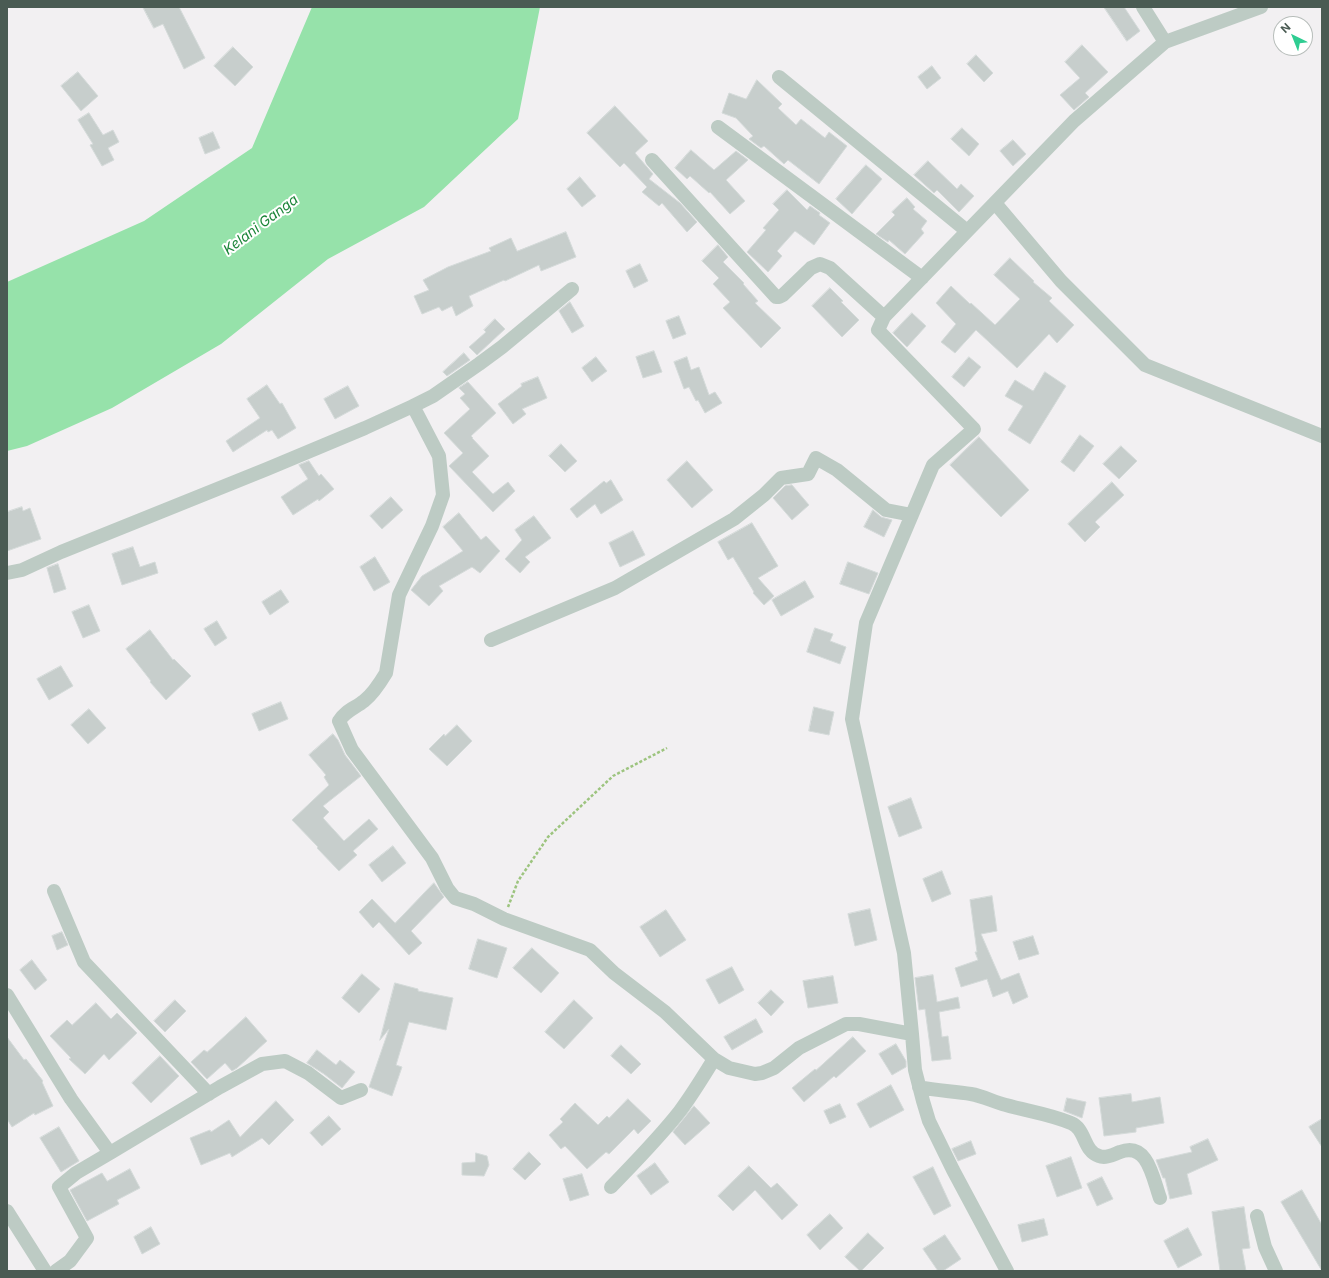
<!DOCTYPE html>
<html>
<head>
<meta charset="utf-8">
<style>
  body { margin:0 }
  #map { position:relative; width:1329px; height:1278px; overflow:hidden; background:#f2f0f2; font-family:Inter,sans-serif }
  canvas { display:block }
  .frame { position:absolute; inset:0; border:8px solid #4a5b53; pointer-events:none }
  .north { position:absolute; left:1273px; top:16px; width:40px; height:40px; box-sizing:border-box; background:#fff; border:1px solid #b7bdba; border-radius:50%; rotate:317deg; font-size:11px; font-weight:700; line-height:16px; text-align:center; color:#4a5b53 }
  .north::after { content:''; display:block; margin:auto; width:14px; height:18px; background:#2fcd92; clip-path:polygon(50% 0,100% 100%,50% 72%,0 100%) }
</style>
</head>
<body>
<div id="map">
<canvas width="1329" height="1278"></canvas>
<div class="frame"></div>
<div class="north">N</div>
</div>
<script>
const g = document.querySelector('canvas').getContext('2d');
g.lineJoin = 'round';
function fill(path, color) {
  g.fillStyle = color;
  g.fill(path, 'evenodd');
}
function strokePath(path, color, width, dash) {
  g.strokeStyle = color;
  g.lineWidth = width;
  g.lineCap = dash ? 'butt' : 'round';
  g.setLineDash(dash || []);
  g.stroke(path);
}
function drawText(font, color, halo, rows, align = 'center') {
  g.font = font + ' Inter,sans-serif';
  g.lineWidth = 4;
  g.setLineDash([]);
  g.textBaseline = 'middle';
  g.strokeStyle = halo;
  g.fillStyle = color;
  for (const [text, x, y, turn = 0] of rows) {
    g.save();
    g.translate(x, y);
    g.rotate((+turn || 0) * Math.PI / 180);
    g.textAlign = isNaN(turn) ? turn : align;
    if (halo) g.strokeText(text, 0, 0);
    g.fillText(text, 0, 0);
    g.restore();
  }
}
fill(new Path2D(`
  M312 7H540L518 119 424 207 328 259 221 344 112 408 27 446 7 451V282L144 221 252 148Z`), '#96e2aa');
const building = new Path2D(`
  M143 7H179L205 58 184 69 163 24 154 28Z
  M1104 7H1124L1140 31 1127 41Z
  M1082 45 1108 72 1085 93 1089 97 1074 110 1060 95 1080 78 1065 62Z
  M233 47 253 67 235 86 214 66Z
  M976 55 993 73 984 82 967 64Z
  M932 66 941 78 927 89 918 77Z
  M78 72 98 96 81 111 61 86Z
  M757 80 782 104 778 108 796 125 801 119 825 138 829 132 847 146 819 184 788 160 784 164 764 146 761 148 749 139 753 136 736 118 722 113 729 93 746 99Z
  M615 106 648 141 635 153 653 174 649 179 680 203 697 222 687 232 662 203 659 206 642 192 647 187 624 163 620 167 587 133Z
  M89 113 103 135 113 130 119 142 108 148 114 160 102 166 90 145 93 144 78 120Z
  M962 128 979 144 969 156 951 139Z
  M213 132 220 148 205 154 199 138Z
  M1013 140 1026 154 1013 166 1000 151Z
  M691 150 714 170 736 151 748 160 726 180 745 201 730 214 710 192 709 193 690 176 687 179 675 168Z
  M928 161 957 189 961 184 974 196 959 212 937 190 934 193 914 175Z
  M866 165 882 179 852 214 836 199Z
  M580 177 596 196 582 207 567 189Z
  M787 190 807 210 810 206 820 213 819 215 830 223 814 245 795 231 777 251 782 256 768 272 747 252 766 230 763 228 779 210 773 204Z
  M907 198 915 207 913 209 927 221 921 229 924 233 905 254 889 240 888 242 876 234 895 215 892 212Z
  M566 232 576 257 541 271 539 265 505 281 504 280 469 296 473 306 456 316 452 306 442 311 439 307 422 314 414 296 429 290 423 280 448 267 491 251 489 248 511 238 517 251Z
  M718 245 728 257 723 262 744 283 743 284 758 301 755 303 781 328 761 348 723 308 730 302 713 284 719 278 702 261Z
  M1010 258 1034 281 1033 282 1052 298 1049 301 1074 325 1057 343 1049 334 1017 368 976 330 955 353 941 342 956 324 936 303 951 286 970 304 971 303 995 325 1020 299 994 275Z
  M640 264 648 281 634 288 626 271Z
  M830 288 843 301 841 302 859 320 842 337 812 306Z
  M570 302 584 326 572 333 559 311Z
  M912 313 926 326 907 347 893 333Z
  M679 316 686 334 673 339 666 321Z
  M495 319 505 329 477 355 469 347 486 332 484 330Z
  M654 351 662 372 643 378 636 357Z
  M464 353 470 360 447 376 443 372Z
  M596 357 607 371 592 382 582 368Z
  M687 357 691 370 699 367 709 395 715 392 722 403 705 413 698 400 696 401 689 387 684 389 674 362Z
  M969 357 981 367 964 387 952 377Z
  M1045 372 1066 386 1030 444 1008 430 1023 406 1005 396 1015 380 1033 391Z
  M538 377 547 398 522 409 526 414 513 424 498 404 522 386 521 384Z
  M468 382 496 413 471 436 473 438H472L489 456 472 472 493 494 508 482 515 491 493 512 449 466 463 453 444 433 470 409 460 398 465 394 459 388Z
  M267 385 280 404 282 403 296 428 278 439 272 430 268 432 267 430 233 452 226 441 260 418 247 399Z
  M348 386 359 406 335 419 324 399Z
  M1080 435 1094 446 1074 472 1061 462Z
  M979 437 1029 490 1001 517 950 465Z
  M561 444 577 461 565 472 549 456Z
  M1121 446 1137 461 1119 479 1103 464Z
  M309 461 319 476 321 474 334 489 319 501 318 499 293 515 281 497 308 479 299 465Z
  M687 461 713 490 692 508 667 480Z
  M611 480 623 500 601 514 595 504 577 518 570 509 604 481 606 483Z
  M1112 482 1124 495 1095 522 1100 527 1085 542 1068 524Z
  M792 485 809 505 792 520 773 498 785 486Z
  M391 497 403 510 382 529 370 516Z
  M22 507 23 511 30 508 41 539 7 551V512Z
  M873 510 881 517 892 520 884 537 864 527Z
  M459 513 481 540 486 536 500 551 480 573 472 567 439 586 443 591 429 606 411 590 422 576 463 551 443 527Z
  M534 516 551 538 525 557 530 562 520 573 505 559 522 540 515 530Z
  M752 523 778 566 758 578 774 596 764 605 753 593 754 592 733 557 728 560 718 542Z
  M633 531 645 555 620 567 609 543Z
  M133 547 140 567 155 562 158 573 122 585 112 554Z
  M375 557 390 582 374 591 360 567Z
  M848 562 878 573 869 594 840 584Z
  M58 564 66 589 54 593 47 568Z
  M805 581 814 597 781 616 772 600Z
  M281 590 289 602 270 615 262 602Z
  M89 605 100 631 83 638 72 612Z
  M217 621 227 638 215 646 204 629Z
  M815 628 833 634 830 641 846 647 840 664 807 652Z
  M150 630 173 660 174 659 191 676 166 700 150 682 151 681 126 649Z
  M61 666 73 686 49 700 37 679Z
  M281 702 288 719 259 731 252 714Z
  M814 707 834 712 829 735 809 731Z
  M89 709 106 728 88 744 71 725Z
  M457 725 472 741 447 766 429 749 444 734 445 736Z
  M333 734 338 740 345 755 361 776 323 806 329 812 323 818 344 841 369 819 378 829 353 851 357 855 339 871 317 848 318 847 292 820 329 785 324 777 326 775 309 755Z
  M911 798 922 828 899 837 888 807Z
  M393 846 406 863 382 882 369 865Z
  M942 871 951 894 932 902 923 879Z
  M434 883 444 897 411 931 422 943 409 955 379 922 373 928 359 912 372 899 395 923Z
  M992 896 997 931 981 934 1001 980 1019 973 1028 997 1013 1004 1008 991 993 997 987 979 961 987 955 968 978 960 975 952H977L970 900Z
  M870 909 877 940 855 946 848 914Z
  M666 910 686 940 660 957 640 927Z
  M62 932 68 945 57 950 52 936Z
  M1033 936 1039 954 1019 960 1013 942Z
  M478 939 507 948 497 978 469 969Z
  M532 948 559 973 541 993 513 968Z
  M32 960 47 980 35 990 20 970Z
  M732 967 744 990 719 1004 706 980Z
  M362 974 380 989 359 1013 342 998Z
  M933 975 937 1002 958 997 960 1008 939 1012 942 1037 948 1036 951 1059 932 1061 925 1009 919 1010 915 978Z
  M833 976 838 1003 808 1008 803 981Z
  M395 983 418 989V991L453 998 446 1030 409 1022 396 1065 402 1067 392 1096 369 1087 389 1029 380 1040Z
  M771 990 784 1002 771 1016 758 1003Z
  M175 1000 186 1011 165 1032 154 1021Z
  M574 1000 593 1018 564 1049 545 1032Z
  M96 1003 111 1019 117 1013 137 1033 109 1060 104 1054 85 1074 69 1059 71 1058 50 1036 67 1020 72 1025Z
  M246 1017 267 1041 237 1068 232 1071 225 1063 207 1079 191 1062 204 1050 207 1052Z
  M756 1019 763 1032 732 1050 724 1037Z
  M7 1037 24 1060 26 1059 43 1081 42 1082 53 1106 35 1115 34 1113 12 1127 7 1119Z
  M853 1037 866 1051 836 1078 834 1076 804 1102 792 1088 815 1069 816 1070Z
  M896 1044 906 1061V1067L892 1075 879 1054Z
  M621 1045 641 1064 631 1074 611 1056Z
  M317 1050 336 1065 340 1060 355 1072 342 1088 324 1074 307 1063Z
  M160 1056 179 1076 151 1103 132 1083Z
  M891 1085 904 1110 870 1128 857 1104Z
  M1131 1094 1132 1102 1160 1097 1164 1123 1136 1128V1132L1104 1136 1099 1098Z
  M1067 1098 1086 1102 1082 1118 1064 1111Z
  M628 1099 651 1121 638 1134 634 1129 609 1154 606 1152 587 1169 565 1146 561 1149 549 1135 563 1122 560 1119 575 1103 598 1125 607 1116 609 1118Z
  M276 1101 294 1120 269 1145 262 1138 232 1157 230 1153 201 1165 190 1138 210 1130 211 1132 229 1120 240 1137Z
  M840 1104 846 1117 830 1124 824 1111Z
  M694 1106 710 1123 685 1145 673 1132Z
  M329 1116 341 1129 322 1146 310 1133Z
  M1322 1119V1147L1309 1127Z
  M59 1127 79 1161 61 1172 40 1138Z
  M1208 1139 1218 1160 1187 1174 1192 1194 1170 1199 1165 1178H1163L1156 1160 1192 1152 1190 1147Z
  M971 1141 976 1154 958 1161 952 1149Z
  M529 1152 541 1164 525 1180 513 1169Z
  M476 1153 487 1156 489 1165 484 1176 462 1175V1163L475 1162Z
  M1071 1157 1082 1188 1057 1197 1046 1166Z
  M655 1163 669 1182 651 1195 637 1176Z
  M749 1166 771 1188 777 1183 798 1205 782 1220 755 1190 733 1211 718 1196Z
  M933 1167 951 1206 934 1215 913 1177Z
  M130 1169 140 1188 117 1200 119 1204 87 1221 70 1190 102 1173 107 1181Z
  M582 1174 589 1195 570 1201 563 1179Z
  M1102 1177 1113 1199 1097 1206 1087 1184Z
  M1302 1190 1322 1225V1271L1281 1202Z
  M1244 1207 1250 1248 1242 1249 1246 1271H1220L1212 1212Z
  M830 1214 843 1228 820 1250 807 1235Z
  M1044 1219 1048 1235 1022 1242 1018 1225Z
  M151 1227 160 1244 142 1254 134 1237Z
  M1188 1228 1202 1255 1178 1268 1164 1241Z
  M868 1233 884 1248 861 1271H860L845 1257Z
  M945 1235 961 1259 943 1271H938L923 1249Z`);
fill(building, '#c7cecc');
strokePath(building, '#d4dad9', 1);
strokePath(new Path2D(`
  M508 907 518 881 548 837 613 776 667 748`), '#9dc47f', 2.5, [3, 2]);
strokePath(new Path2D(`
  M1143 7 1165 42
  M779 77 967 231
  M718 127 922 278
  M652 160 776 297H779L783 295 811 268 820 264 830 268 884 317 1074 121 1165 42 1261 7
  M995 203 1061 281 1145 365 1322 436
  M884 317 878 330 974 429 933 465 866 623 852 719 904 953 912 1034 915 1070 923 1101 929 1121 953 1170 1007 1271
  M413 406 439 456 443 495 432 526 399 595 386 673C380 683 373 694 364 701 355 708 345 711 339 721L352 750 432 858 447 888 455 898 474 904 504 919 590 950 614 973 665 1012 714 1059 729 1068 755 1074 762 1073 774 1068 799 1048 846 1024H859L912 1034
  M7 573 22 570 61 552 267 469 365 428 413 406 433 396 479 364 502 347 572 289
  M491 640 615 588 734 519 764 495 781 478 808 474 816 458 837 470 886 510 912 515
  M54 891 84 962 209 1094
  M7 995 71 1099 110 1153 220 1087 262 1064 285 1061 308 1073 341 1098 361 1090
  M919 1087C937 1091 954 1091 971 1094 983 1096 994 1102 1006 1105 1027 1111 1050 1114 1071 1123 1086 1129 1083 1151 1099 1156 1106 1159 1114 1154 1120 1152 1148 1141 1153 1179 1160 1198
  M611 1187C635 1162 659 1138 680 1111 692 1095 703 1077 714 1059
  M7 1211 45 1271
  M1257 1216 1265 1247 1276 1271
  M56 1271 70 1261 87 1238 59 1187 76 1173 110 1153`), '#bdcbc4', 14);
drawText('italic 14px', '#1b8538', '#fff', [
  ["Kelani Ganga",261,225,-37]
]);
</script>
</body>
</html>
